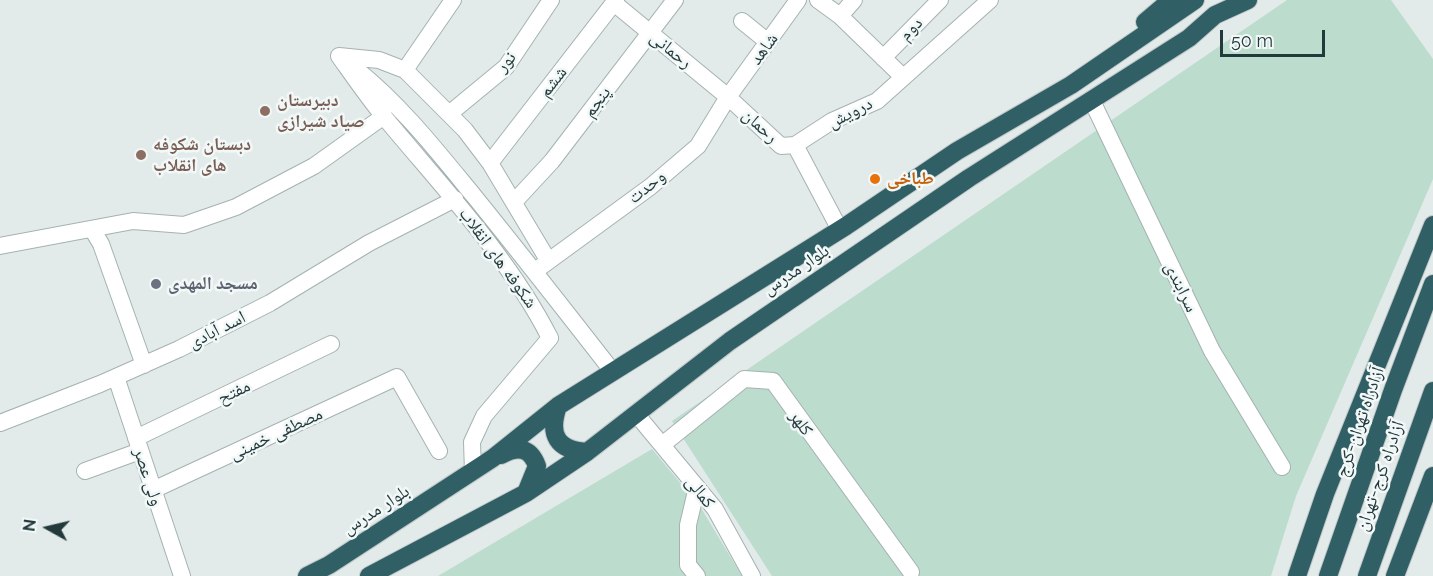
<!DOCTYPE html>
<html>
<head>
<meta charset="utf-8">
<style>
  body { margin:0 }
  #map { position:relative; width:1433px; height:576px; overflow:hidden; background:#e2ebea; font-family:Raleway,sans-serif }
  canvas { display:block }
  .north { position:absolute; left:18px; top:498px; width:60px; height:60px; -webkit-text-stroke:4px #f2f8f7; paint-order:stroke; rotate:278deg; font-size:16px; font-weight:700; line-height:24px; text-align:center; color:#233a3c }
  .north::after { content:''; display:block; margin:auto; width:21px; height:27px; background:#233a3c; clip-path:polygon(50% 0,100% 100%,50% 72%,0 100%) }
  .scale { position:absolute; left:1220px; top:30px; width:105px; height:27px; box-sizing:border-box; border:3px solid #233a3c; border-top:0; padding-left:8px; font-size:18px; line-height:21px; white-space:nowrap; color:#233a3c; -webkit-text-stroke:4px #f2f8f7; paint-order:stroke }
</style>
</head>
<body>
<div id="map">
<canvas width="1433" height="576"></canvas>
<div class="north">N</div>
<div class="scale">50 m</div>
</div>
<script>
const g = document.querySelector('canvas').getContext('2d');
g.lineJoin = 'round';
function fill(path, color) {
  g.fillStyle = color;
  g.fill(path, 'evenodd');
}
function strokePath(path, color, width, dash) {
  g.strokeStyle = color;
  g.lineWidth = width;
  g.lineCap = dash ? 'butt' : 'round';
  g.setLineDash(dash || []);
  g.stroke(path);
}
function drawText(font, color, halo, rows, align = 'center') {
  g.font = font + ' Raleway,"Noto Naskh Arabic",sans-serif';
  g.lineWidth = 5;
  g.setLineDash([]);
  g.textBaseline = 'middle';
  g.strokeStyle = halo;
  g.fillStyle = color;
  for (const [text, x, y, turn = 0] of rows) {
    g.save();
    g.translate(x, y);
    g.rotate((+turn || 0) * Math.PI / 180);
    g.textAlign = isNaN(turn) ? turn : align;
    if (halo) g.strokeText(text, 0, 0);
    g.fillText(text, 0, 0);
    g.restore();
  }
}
fill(new Path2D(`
  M1287 0H1391L1433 59V179L1296 496 1271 576H772L672 421Z
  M652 449 701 508 742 576H438Z`), '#bcdcce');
const minor = new Path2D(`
  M818 0 840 16 903 77
  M614 3 728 97 781 146 795 145 832 121 877 101 990 0
  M840 16 854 0
  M742 21 768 42
  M339 56C354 77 369 99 385 118 444 189 508 256 550 338L484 416 472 442 473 472
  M339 56 379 60 405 70 465 130 490 163 548 260
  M883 58 940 0
  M356 69C401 105 437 151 474 196 521 254 567 313 613 372
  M405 70 453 0
  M1092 101 1212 351 1282 467
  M449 114 506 67 551 0
  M795 145 840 230
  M490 163 616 0
  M515 201 552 161 675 0
  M92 229 101 244 144 365
  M0 246 133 221 184 225 236 207 314 166 384 116
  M535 271 650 187 698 146 728 97 798 0
  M116 377 182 576
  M637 415 715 509 752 576
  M0 423 100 384 179 349 270 303 369 243 455 199
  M136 438 331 344
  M662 445 744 379 773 381 911 572
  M85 471 140 451
  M153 490 397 377 439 451
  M697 576 688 565V525L697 487`);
const highway = new Path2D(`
  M1145 22 1171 0
  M558 406C548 435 557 450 587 452
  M501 455C518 446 530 447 537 466L526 493
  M307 576 329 565 493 458 558 406 846 226 957 151 1071 85 1195 0
  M369 576 526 493 587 452 730 341 969 178 1189 38 1215 15 1248 0
  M1297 576 1325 494 1433 225
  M1328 576 1393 390 1433 284
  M1367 576 1433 391
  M1395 576 1433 476`);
strokePath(minor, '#a5b2b2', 18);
strokePath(highway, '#c1c8c8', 20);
strokePath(minor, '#fff', 16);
strokePath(highway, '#306066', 18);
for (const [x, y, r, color] of [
  [265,111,6,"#8d6e63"],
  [141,155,6,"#8d6e63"],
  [875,179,6,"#e8710a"],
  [156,284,6,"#6b7280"]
]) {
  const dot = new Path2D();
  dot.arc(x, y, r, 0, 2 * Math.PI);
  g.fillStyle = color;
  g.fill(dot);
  strokePath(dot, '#f2f8f7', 2);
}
drawText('18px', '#233a3c', '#f2f8f7', [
  ["دوم",911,29,-46],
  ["شاهد",764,49,-54],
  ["رحمانی",671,50,39],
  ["نور",506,62,-49],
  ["ششم",553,82,-52],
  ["پنجم",597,102,-53],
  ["درویش",850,113,-27],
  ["رحمان",760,126,43],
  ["وحدت",647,187,-38],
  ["شکوفه های انقلاب",498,258,54],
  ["بلوار مدرس",796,270,-34],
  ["سرابندی",1181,287,64],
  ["اسد آبادی",217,330,-27],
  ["مفتح",234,392,-25],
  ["آزادراه تهران-کرج",1360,422,-71],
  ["کلهر",801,423,55],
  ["مصطفی خمینی",276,434,-25],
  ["آزادراه کرج-تهران",1380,476,-71],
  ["ولی عصر",148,477,72],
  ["کمالی",700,492,52],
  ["بلوار مدرس",376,510,-33]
]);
drawText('bold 18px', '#785e54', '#f2f8f7', [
  ["دبیرستان",277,101],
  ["صیاد شیرازی",277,122],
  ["دبستان شکوفه",153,145],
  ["های انقلاب",153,166]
], 'left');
drawText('bold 18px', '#c56008', '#f2f8f7', [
  ["طباخی",887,179]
], 'left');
drawText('bold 18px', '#5b616d', '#f2f8f7', [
  ["مسجد المهدی",168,284]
], 'left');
</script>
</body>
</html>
